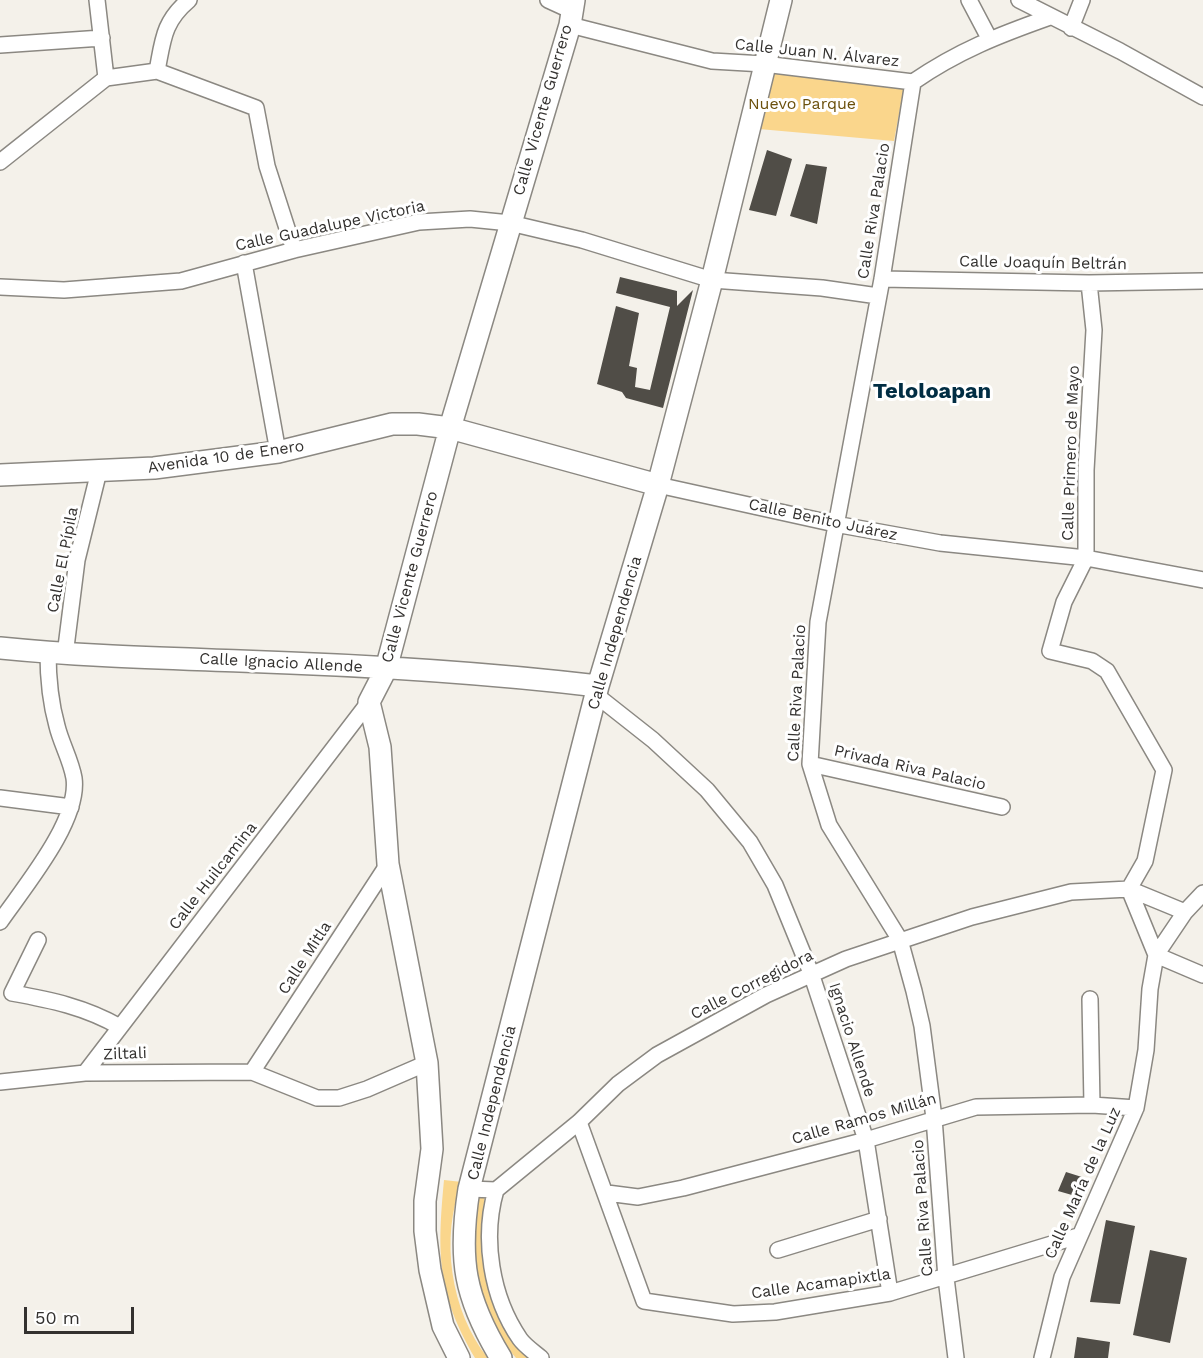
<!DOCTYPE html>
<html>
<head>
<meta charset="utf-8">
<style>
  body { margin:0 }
  #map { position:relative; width:1203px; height:1358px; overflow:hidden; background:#f4f1ea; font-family:"Work Sans",sans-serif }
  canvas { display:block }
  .scale { position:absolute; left:24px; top:1307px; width:110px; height:27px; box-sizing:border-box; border:3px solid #33312f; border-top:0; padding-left:8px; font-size:18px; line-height:21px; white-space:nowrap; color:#33312f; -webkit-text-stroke:4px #fff; paint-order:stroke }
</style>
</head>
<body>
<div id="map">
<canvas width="1203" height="1358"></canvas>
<div class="scale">50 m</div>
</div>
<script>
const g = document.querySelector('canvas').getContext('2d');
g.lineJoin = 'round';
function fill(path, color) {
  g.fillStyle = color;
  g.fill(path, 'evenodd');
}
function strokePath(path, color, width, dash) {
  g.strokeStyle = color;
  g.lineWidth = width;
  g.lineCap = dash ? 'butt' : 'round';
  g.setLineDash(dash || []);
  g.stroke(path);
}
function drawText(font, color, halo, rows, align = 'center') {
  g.font = font + ' "Work Sans",sans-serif';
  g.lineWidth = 6;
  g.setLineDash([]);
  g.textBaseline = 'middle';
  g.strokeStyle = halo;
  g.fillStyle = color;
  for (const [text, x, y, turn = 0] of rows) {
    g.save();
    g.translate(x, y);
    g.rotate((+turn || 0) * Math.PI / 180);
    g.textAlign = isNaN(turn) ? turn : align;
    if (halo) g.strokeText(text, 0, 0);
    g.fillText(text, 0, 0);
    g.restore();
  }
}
fill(new Path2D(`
  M775 72 904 87 894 141 759 129Z
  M444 1180 462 1182C440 1237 450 1311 488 1358H475C437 1293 437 1254 444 1180Z
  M485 1194C478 1247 484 1322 529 1358H516C477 1315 467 1252 479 1197Z`), '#fad68c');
fill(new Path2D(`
  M767 150 792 159 776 216 749 210Z
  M806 164 827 167 817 224 790 216Z
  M620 277 677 291V306L693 290 663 408 626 398 622 392 597 384 616 306 639 313 629 366 637 368 635 387 650 390 670 307 616 293Z
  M1066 1172 1085 1178 1079 1197 1058 1191Z
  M1106 1220 1135 1226 1120 1304 1090 1302Z
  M1150 1250 1187 1258 1170 1343 1133 1335Z
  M1077 1337 1110 1342 1108 1358H1074Z`), '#504d47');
const street = new Path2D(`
  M97 0 106 78
  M548 0 572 11
  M969 0 989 38
  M1019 0 1120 51 1203 97
  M570 25 712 61 764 64 913 82C958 51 999 35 1050 17
  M1071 28 1082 0
  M0 45 102 38
  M157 71 256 108 267 166 294 250
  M913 82 882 279 818 622 810 764 829 825 900 940 914 991 922 1026 934 1118 946 1278 956 1358
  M0 162 106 78 157 71C163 40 163 22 189 0
  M244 263 278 452
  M882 279 1089 283 1203 281
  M1089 283 1094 330 1086 470V558L1064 602 1050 651 1092 661 1107 671 1164 770 1145 861 1129 889 1185 912
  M0 287 64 290 181 281 294 250 419 222 470 219 510 223 582 240 712 280 822 288 878 296
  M658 485 835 524 940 543 1086 558 1203 580
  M65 655 77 560 99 471
  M596 695 653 740 707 790 750 842 775 885 811 973 866 1140 890 1293
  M810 764 1002 807
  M0 798 71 807
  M0 922C24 887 80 821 74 778 71 760 61 743 57 726 50 701 48 678 48 653
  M38 940 12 993C51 1000 85 1007 120 1027
  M1090 999 1092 1105
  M252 1072 388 864
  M85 1073 369 702
  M0 1082 85 1073 252 1072 317 1098H339L367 1089 427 1063
  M579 1122 644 1301 733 1314 775 1312 890 1293 1078 1236
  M469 1189 496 1190 579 1122 618 1084 657 1055 766 995 846 959 972 917 1071 892 1129 889 1156 955 1203 975
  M496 1190C482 1238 491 1297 520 1339 525 1346 534 1352 541 1358
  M607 1193 638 1197 683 1188 866 1140 976 1107 1092 1105 1136 1108
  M778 1250 879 1219
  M1042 1358 1062 1277 1136 1108 1146 1050 1150 989 1156 955 1185 912 1203 893`);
const secondary = new Path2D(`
  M0 475 154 468 278 452 392 424H418L450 428 658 485
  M0 648C80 656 160 658 240 661 360 665 480 672 598 686
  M459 1358 443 1326 430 1270 425 1231V1201L432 1149 427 1063 388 864 380 747 369 702 386 669 450 428 570 25 574 0
  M501 1358C464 1297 458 1259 469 1189L598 686 658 485 712 280 781 0`);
strokePath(street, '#8b8882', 18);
strokePath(secondary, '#8b8882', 24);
strokePath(street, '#fff', 15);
strokePath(secondary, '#fff', 21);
drawText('16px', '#33312f', '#fff', [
  ["Calle Juan N. Álvarez",817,53,6],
  ["Calle Vicente Guerrero",543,110,-74],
  ["Calle Riva Palacio",874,211,-81],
  ["Calle Guadalupe Victoria",330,226,-12],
  ["Calle Joaquín Beltrán",1043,263,1],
  ["Calle Primero de Mayo",1071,453,-88],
  ["Avenida 10 de Enero",226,457,-8],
  ["Calle Benito Juárez",823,520,12],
  ["Calle El Pípila",63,560,-79],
  ["Calle Vicente Guerrero",410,577,-75],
  ["Calle Independencia",615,633,-74],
  ["Calle Ignacio Allende",281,663,3],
  ["Calle Riva Palacio",797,693,-87],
  ["Privada Riva Palacio",910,768,13],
  ["Calle Huilcamina",213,876,-52],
  ["Calle Mitla",305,958,-57],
  ["Calle Corregidora",752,985,-27],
  ["Ignacio Allende",852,1040,72],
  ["Ziltali",125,1054,-2],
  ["Calle Independencia",492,1103,-76],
  ["Calle Ramos Millán",864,1119,-16],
  ["Calle María de la Luz",1083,1183,-66],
  ["Calle Riva Palacio",923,1208,-94],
  ["Calle Acamapixtla",821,1284,-8]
]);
drawText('16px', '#6b500c', '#fff', [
  ["Nuevo Parque",802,104]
]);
drawText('bold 22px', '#012d43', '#fff', [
  ["Teloloapan",932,392]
]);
</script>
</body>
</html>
